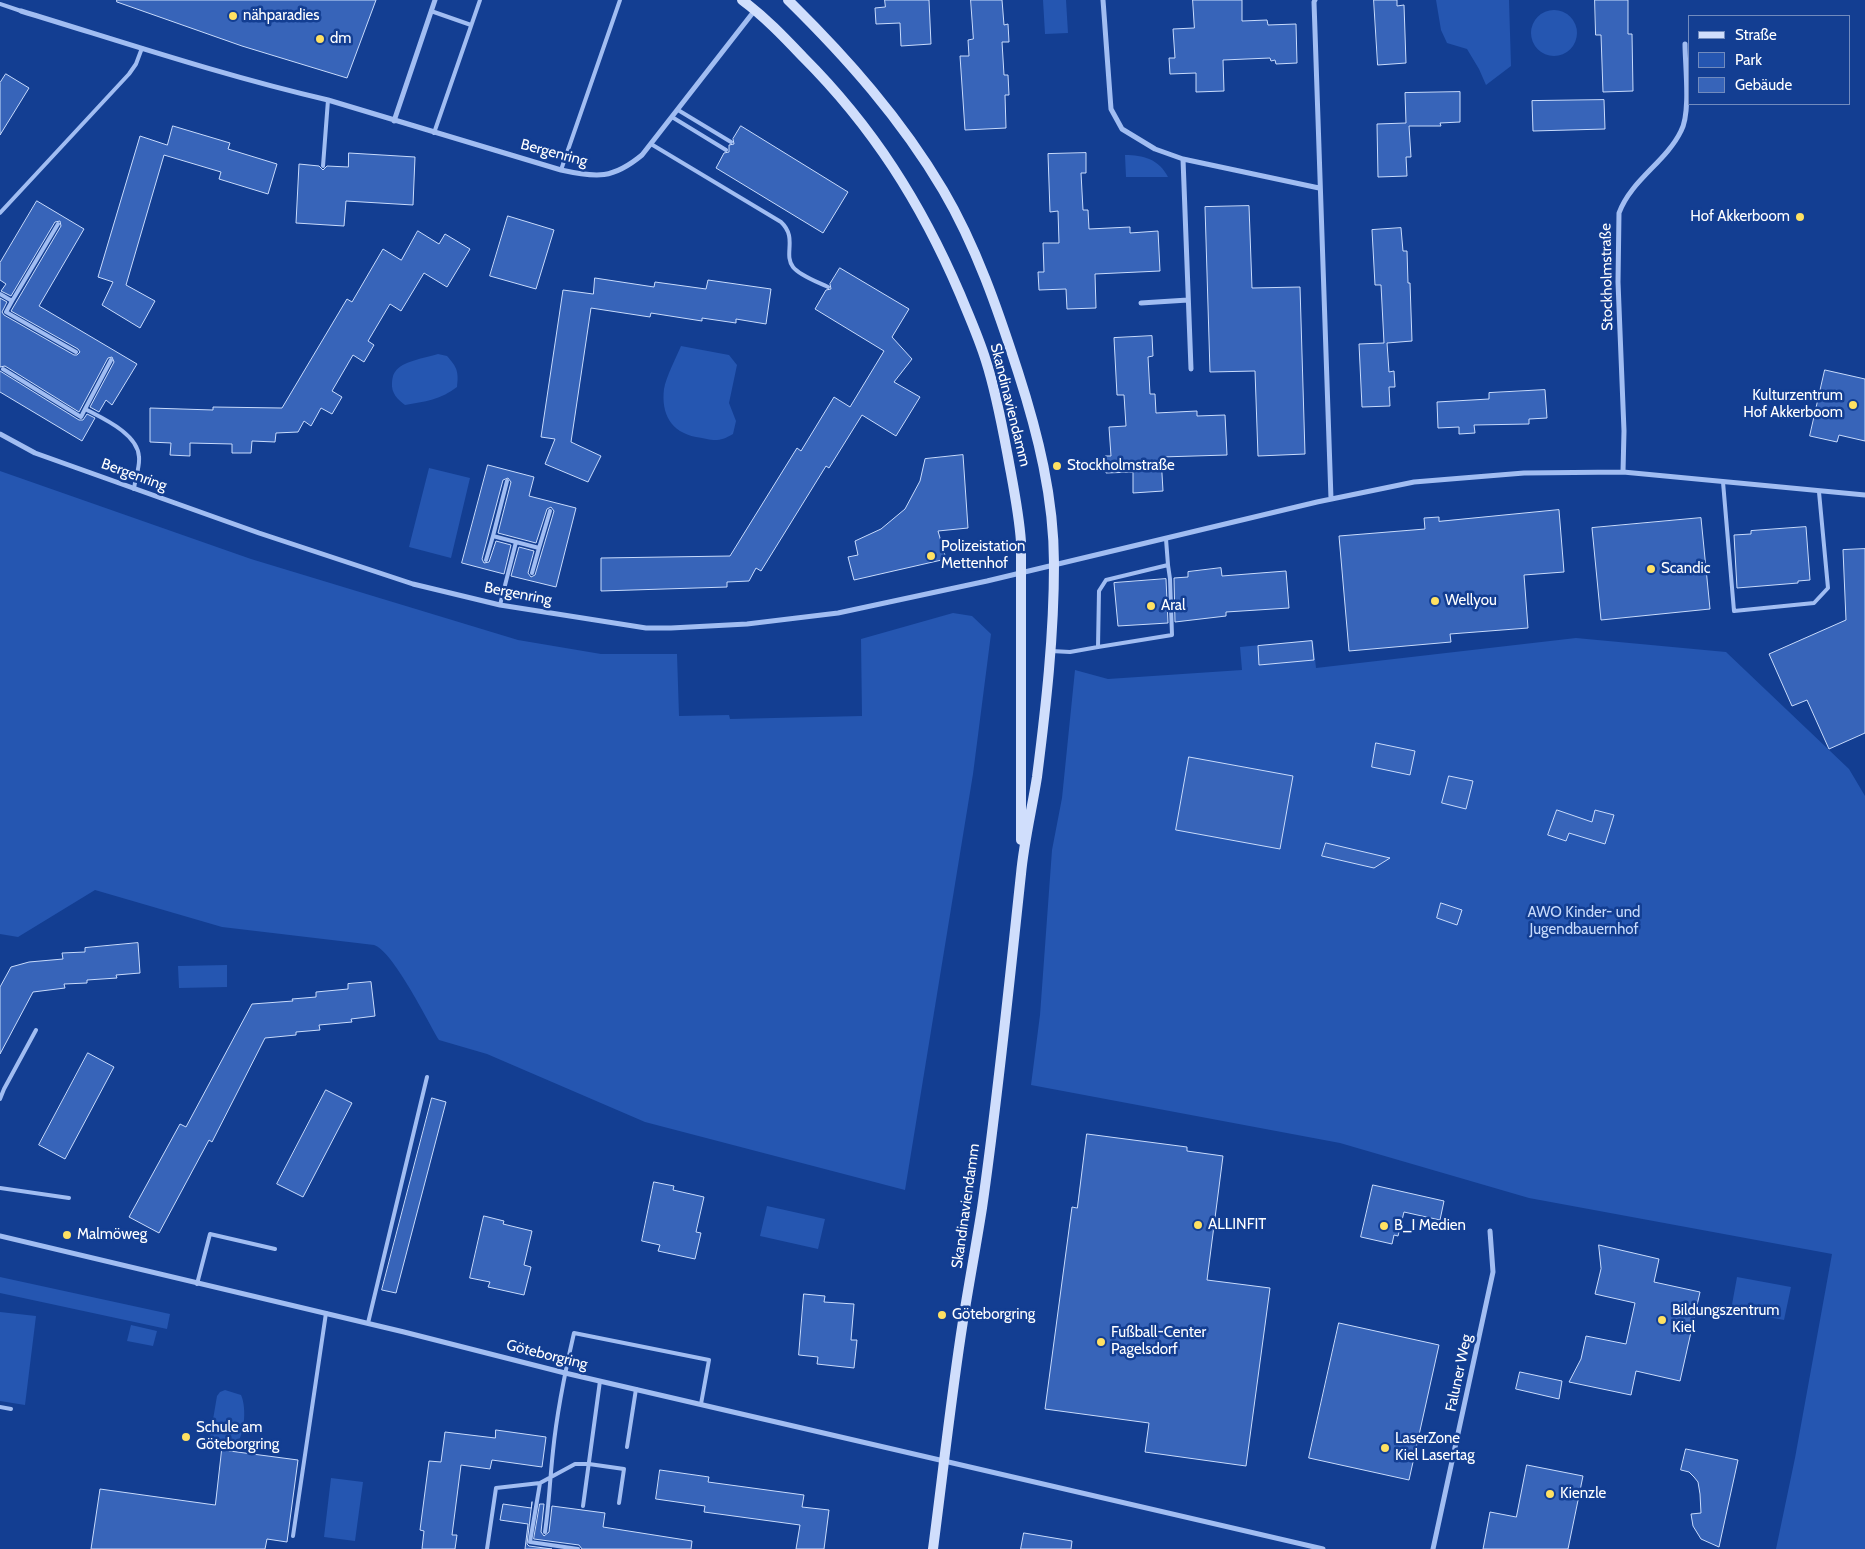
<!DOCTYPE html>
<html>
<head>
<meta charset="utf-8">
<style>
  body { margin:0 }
  #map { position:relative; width:1865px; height:1549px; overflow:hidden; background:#133e92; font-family:Cabin,sans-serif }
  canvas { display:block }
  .legend { position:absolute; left:1688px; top:15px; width:162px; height:90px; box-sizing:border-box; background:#133e92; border:1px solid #718bbe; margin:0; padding:6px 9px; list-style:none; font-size:15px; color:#fff }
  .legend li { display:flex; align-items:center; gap:10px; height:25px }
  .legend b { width:25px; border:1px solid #718bbe }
</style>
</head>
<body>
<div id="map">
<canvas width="1865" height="1549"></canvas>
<ul class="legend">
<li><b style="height:6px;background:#d0defc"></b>Straße</li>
<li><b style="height:14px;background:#2556b1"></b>Park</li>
<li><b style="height:14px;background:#3764b9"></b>Gebäude</li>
</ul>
</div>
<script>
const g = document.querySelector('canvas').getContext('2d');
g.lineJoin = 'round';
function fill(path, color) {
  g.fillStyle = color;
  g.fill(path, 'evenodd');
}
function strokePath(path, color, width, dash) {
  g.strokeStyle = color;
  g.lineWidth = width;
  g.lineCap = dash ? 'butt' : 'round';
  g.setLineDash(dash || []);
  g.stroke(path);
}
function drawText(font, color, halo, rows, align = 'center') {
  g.font = font + ' Cabin,sans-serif';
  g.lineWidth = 5;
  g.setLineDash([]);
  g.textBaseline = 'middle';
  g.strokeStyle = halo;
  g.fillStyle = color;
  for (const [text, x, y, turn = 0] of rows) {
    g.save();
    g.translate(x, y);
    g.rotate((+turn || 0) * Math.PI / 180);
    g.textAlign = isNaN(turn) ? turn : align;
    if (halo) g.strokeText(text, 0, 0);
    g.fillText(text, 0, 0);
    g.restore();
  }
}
fill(new Path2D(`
  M1043 0H1066L1068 33 1045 34Z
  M1436 0H1509L1511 66 1486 85 1479 69 1467 49 1447 43 1441 30Z
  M1531 33a23 23 0 1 1 46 0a23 23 0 1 1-46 0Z
  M1125 155C1143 155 1159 159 1168 177H1126Z
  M681 346 729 355 737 365 729 403 736 421 733 434C718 443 713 440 696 437 671 432 661 414 664 389 666 377 676 358 681 346Z
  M438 354 447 356C457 367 459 372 457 387 442 399 424 402 405 405 398 400 391 393 392 383 392 380 393 374 395 372 402 361 425 358 438 354Z
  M429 468 470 478 451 558 409 547Z
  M0 471 251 559 518 640 601 654H677L679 716 729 715 730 719 862 716 861 639 953 613 972 616 991 634 973 774 905 1190 645 1122 487 1054 439 1040C427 1020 393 951 374 945L222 927 95 890 18 937 0 934Z
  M1576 638 1726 652 1849 769 1865 796V1549H1776L1795 1458 1832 1254 1529 1198 1340 1143 1031 1085 1040 1015 1052 850 1062 798 1075 670 1108 679 1242 670 1240 647 1313 640 1316 668Z
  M227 965V987L179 988 178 966Z
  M767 1206 825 1219 818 1249 760 1236Z
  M0 1277 170 1314 167 1329 0 1293Z
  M1737 1277 1791 1287 1784 1320 1731 1310Z
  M0 1312 36 1316 25 1405 0 1401Z
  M131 1325 157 1331 153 1346 127 1341Z
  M225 1390 241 1395C247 1407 245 1440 233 1447L209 1443 217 1396 220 1392Z
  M331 1478 363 1482 355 1541 324 1537Z`), '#2556b1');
const building = new Path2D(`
  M117 0H376L347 78 242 46 117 2Z
  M885 0H929L931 44 901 46 900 23 876 24 875 8 885 7Z
  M971 0H1002L1004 25 1008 24 1009 42H1002L1004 75H1008L1009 95H1005L1006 128 965 130 960 56H969L968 40 973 39Z
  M1193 0H1242V21L1267 20 1268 25 1296 24 1297 63 1276 64 1275 60 1271 61 1270 58 1223 60 1224 91 1196 92V73L1170 74 1169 58H1175L1173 29 1194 28Z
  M1374 0H1397V6L1404 5 1406 63 1378 65Z
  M1595 0H1628V34H1632L1633 91 1603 92 1601 35H1596Z
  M6 74 29 88 0 135V83Z
  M1460 92V122L1440 123 1441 126H1409L1411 157H1406L1407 176 1378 177 1377 124 1406 123 1405 93Z
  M1604 100 1605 129 1533 131 1532 101Z
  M173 126 230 143 228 149 277 164 268 194 219 179 221 172 164 155 126 285 155 301 140 328 102 305 113 282 98 277 140 136 167 145Z
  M741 126 848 192 823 233 716 168 724 153 729 152V145L734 144 733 139Z
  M349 153 415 157 413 205 346 201 344 226 296 223 299 164 319 166 323 170 327 166 348 167Z
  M1086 153V173H1081L1083 210H1088L1089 229 1130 227V233L1158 231 1160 271 1095 274 1096 308 1067 309 1066 289 1039 290 1038 272H1044L1043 243H1059L1058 211 1050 212 1048 154Z
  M37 201 84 229 39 306 137 364 112 405 106 400 99 412 90 407 114 362 112 357 108 358 79 412 5 366 0 367V298L7 302 2 312 4 315 74 355H77L80 352 78 349 11 311 61 226 60 221 55 222 11 296 1 291 6 284 0 280V263Z
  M1249 206 1252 288 1300 287 1305 454 1258 456 1255 371 1210 372 1205 207Z
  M508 216 554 230 536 289 490 276Z
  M1401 228 1403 251H1407L1408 283H1410L1412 341 1387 343 1389 372 1394 371 1395 387H1389L1390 406 1362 407 1359 344 1384 343 1381 285H1375L1372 230Z
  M418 231 439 244 445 234 470 249 447 287 424 273 401 311 390 304 368 341 374 345 364 362 353 355 332 391 342 397 332 414 321 408 311 426 304 421 298 432 276 433 275 442 252 441 251 453H232V444L190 443V456L170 455 171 443 150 442V408L213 410V407L282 408 347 299 352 302 383 249 401 260Z
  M840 268 909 309 892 337 912 359 894 382 920 397 896 436 862 415 829 468 826 466 761 571 756 568 749 581 727 582V587L601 591V558L730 556 797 448 801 451 834 397 850 407 884 351 815 309 826 290 831 289 830 284Z
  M595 278 654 287 655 282 706 289 708 280 771 289 766 324 736 319V323L702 318V321L651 313 650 317 591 308 571 442 601 456 588 482 545 464 555 439 541 437 563 290 593 294Z
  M1152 336 1153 356 1148 357 1150 394H1155L1156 413 1197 411V416L1225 415 1227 455 1161 457 1163 491 1133 493V472L1106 473 1105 456H1111L1109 427 1126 426 1124 395H1117L1114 338Z
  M1825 370 1865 379V441L1839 435 1837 442 1810 436Z
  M0 371 79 420H83L87 414 95 418 82 441 0 392Z
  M1545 390 1547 418 1529 419V424L1474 425 1475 433 1459 434V427L1438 428 1437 402 1489 399V393Z
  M963 455 968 528 938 531 946 559 854 580 848 557 858 555 855 541 881 529 905 509 920 481 925 459Z
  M488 465 534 477 529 496 576 508 556 587 511 576 519 547 534 551 528 573 531 577 535 575 554 511 551 507 547 509 536 543 498 533 511 482 508 478 503 480 482 559 484 563 489 562 496 541 511 545 504 574 462 563Z
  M1559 510 1564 572 1524 575 1528 628 1450 634 1451 642 1349 651 1339 536 1425 529 1424 518 1439 517V521Z
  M1701 518 1710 609 1601 620 1592 528Z
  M1806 527 1810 580 1798 581V583L1737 588 1734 535 1751 534V531Z
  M1865 549V733L1829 749 1807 700 1792 706 1769 654 1846 620 1843 550Z
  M1221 568 1222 576 1286 571 1289 608 1226 612V616L1175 622 1174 578 1188 577V572Z
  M1166 579 1168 623 1118 626 1114 583Z
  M1312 641 1314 660 1259 665 1258 646Z
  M1376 743 1415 751 1410 775 1372 767Z
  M1189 757 1293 776 1280 849 1176 830Z
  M1449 776 1473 781 1466 809 1442 803Z
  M1557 810 1592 822 1595 810 1614 815 1605 844 1569 833 1566 841 1548 835Z
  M1326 843 1390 858 1374 868 1322 856Z
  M1441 903 1462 910 1457 925 1437 918Z
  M138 943 140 973 116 975 117 978 87 980V983L64 984 65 988 33 992 0 1054V987L11 967 29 962 63 959 62 953 85 952V948Z
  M371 982 375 1016 351 1019 352 1022 319 1025 320 1030 296 1032V1035L265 1038 212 1142 209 1140 159 1233 129 1217 180 1124 186 1127 252 1004 293 1001 292 999 316 997V992L348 989V984Z
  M88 1053 114 1067 65 1159 39 1145Z
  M326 1090 352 1103 303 1197 277 1184Z
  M432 1098 446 1102 396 1293 382 1290Z
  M1087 1134 1187 1147V1151L1223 1156 1207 1280 1270 1288 1246 1466 1145 1452 1149 1423 1045 1409 1072 1207 1077 1208Z
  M654 1182 674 1186 673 1190 704 1197 696 1232 701 1233 695 1259 658 1251 660 1245 642 1241Z
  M1373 1185 1444 1201 1440 1220 1404 1212 1398 1236 1394 1235 1392 1244 1361 1237Z
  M484 1216 504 1221 503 1224 532 1231 524 1265 531 1267 524 1295 488 1287 490 1282 470 1278Z
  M1599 1245 1659 1259 1654 1282 1700 1292 1680 1381 1636 1371 1631 1395 1569 1382 1581 1359 1586 1336 1626 1344 1635 1303 1595 1294 1601 1269Z
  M804 1294 825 1296 824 1302 854 1304 851 1340H857L854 1368 817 1364 818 1357 799 1355Z
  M1339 1323 1439 1345 1409 1480 1309 1458Z
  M1520 1372 1562 1381 1559 1399 1516 1389Z
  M496 1430 546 1437 542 1467 492 1460 490 1469 461 1465 452 1535H457L455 1549H422L424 1531 420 1530 429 1461 441 1462 445 1432 495 1438Z
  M1686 1449 1738 1460 1719 1547 1701 1539 1693 1526 1691 1514 1701 1513 1700 1494 1698 1482 1694 1477 1689 1472 1681 1470Z
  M222 1450 298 1460 287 1542 267 1539 265 1549H91L100 1489 215 1505Z
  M1527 1465 1583 1476 1568 1549H1483L1490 1512 1516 1517Z
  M660 1470 709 1477 708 1482 804 1495 802 1507 829 1510 824 1549H796L800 1525 704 1512 705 1506 656 1499Z
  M532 1502 527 1544 529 1546 552 1549H525L528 1524 500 1520 503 1504 531 1508Z
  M540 1504H544L541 1532 544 1536 549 1532 552 1506 605 1513 603 1527 692 1541 691 1549H582L579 1545 534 1539Z
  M1024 1533 1072 1541 1071 1549H1021Z`);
fill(building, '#3764b9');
strokePath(building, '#c8dbfc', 1);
strokePath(new Path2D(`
  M0 4 21 11
  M431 11 471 25
  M678 110 731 142
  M672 117 726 150
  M434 133 480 0
  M651 144 781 222C798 238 783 254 793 267 800 276 818 282 828 287
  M323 166 328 100
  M561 170 620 0
  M0 213 129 74 136 64 142 48
  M0 294 12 301 58 224
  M12 301 6 312 76 352
  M3 369 81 417 85 409C104 419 138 434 139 457 140 467 135 479 134 489
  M85 409 111 360
  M507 481 493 536 516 542
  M1723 482 1734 611 1814 603 1828 588 1819 492
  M486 560 493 536
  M532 573 539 548
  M500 605 516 542 539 548 550 511
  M1098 647 1172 635 1170 579 1168 565
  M1051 651 1070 652 1098 647 1099 591 1106 580 1168 565 1166 539
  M0 1099 4 1089 36 1030
  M0 1188 69 1198
  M197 1284 210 1234 275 1249
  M368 1323 427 1077
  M0 1407 11 1409
  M627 1447 636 1389
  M540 1483 530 1542 578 1549
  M583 1506 600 1381
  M545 1532C549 1505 550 1478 553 1451 557 1411 565 1372 574 1333L709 1360 701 1404
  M293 1536 326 1313
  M487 1549 496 1488 540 1483 575 1464H589L624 1469 619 1503`), '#a1bdf2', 4);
strokePath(new Path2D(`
  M1103 0 1111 109 1122 129 1155 149 1183 159 1319 188
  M1315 0 1314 2 1331 499
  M21 11C123 42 224 76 328 100L561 170C597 178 613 179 642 155L755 10
  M394 121 435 0
  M1183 159 1191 369
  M1141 303 1188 300
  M0 434 35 453 259 533 413 584 500 605 646 628H671L747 624 838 613 987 581 1317 502 1414 482 1524 473 1623 472 1865 495
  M1623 472 1624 431 1618 282 1619 213C1631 180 1666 162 1681 131 1691 113 1685 65 1685 44
  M0 1236 404 1332 565 1373 1323 1549
  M1433 1549 1493 1272 1490 1231`), '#a1bdf2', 5);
strokePath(new Path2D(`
  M742 0C765 17 784 37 803 57 873 127 921 203 960 294 969 316 979 338 986 361 996 392 1002 425 1008 457 1013 485 1019 513 1021 542V840
  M788 0C847 58 901 119 943 190 976 246 998 310 1018 372 1038 434 1054 498 1054 564 1054 636 1046 706 1037 777 1032 809 1024 841 1021 874 1009 985 998 1097 982 1208 976 1246 969 1283 963 1321 951 1397 943 1473 933 1549`), '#d0defc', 10);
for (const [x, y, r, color] of [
  [233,16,5,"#ffe162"],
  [320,39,5,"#ffe162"],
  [1800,217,5,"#ffe162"],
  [1853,405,5,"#ffe162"],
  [1057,466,5,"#ffe162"],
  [931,556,5,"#ffe162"],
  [1651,569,5,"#ffe162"],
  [1435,601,5,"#ffe162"],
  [1151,606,5,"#ffe162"],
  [1198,1225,5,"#ffe162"],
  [1384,1226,5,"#ffe162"],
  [67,1235,5,"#ffe162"],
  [942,1315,5,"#ffe162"],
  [1662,1320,5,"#ffe162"],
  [1101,1342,5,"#ffe162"],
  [186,1437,5,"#ffe162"],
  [1385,1448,5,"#ffe162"],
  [1550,1494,5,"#ffe162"]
]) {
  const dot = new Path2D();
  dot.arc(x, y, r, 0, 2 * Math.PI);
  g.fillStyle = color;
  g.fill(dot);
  strokePath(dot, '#133e92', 2);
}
drawText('15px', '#fff', '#133e92', [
  ["nähparadies",243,16],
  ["dm",330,39],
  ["Hof Akkerboom",1790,217,"right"],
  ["Kulturzentrum",1843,396,"right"],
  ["Hof Akkerboom",1843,413,"right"],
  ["Stockholmstraße",1067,466],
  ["Polizeistation",941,547],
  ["Mettenhof",941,564],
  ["Scandic",1661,569],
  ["Wellyou",1445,601],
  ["Aral",1161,606],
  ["ALLINFIT",1208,1225],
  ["B_I Medien",1394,1226],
  ["Malmöweg",77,1235],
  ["Bildungszentrum",1672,1311],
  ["Kiel",1672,1328],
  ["Göteborgring",952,1315],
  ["Fußball-Center",1111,1333],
  ["Pagelsdorf",1111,1350],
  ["Schule am",196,1428],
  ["Göteborgring",196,1445],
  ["LaserZone",1395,1439],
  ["Kiel Lasertag",1395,1456],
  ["Kienzle",1560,1494]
], 'left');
drawText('15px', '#fff', '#133e92', [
  ["Bergenring",554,153,15],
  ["Stockholmstraße",1607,277,-91],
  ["Skandinaviendamm",1010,405,76],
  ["Bergenring",134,475,20],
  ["Bergenring",518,594,11],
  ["Skandinaviendamm",966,1206,-82],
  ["Göteborgring",547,1355,14],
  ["Faluner Weg",1459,1373,-78]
]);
drawText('15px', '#c8dbfc', '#133e92', [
  ["AWO Kinder- und",1584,913],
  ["Jugendbauernhof",1584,930]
]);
</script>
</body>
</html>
